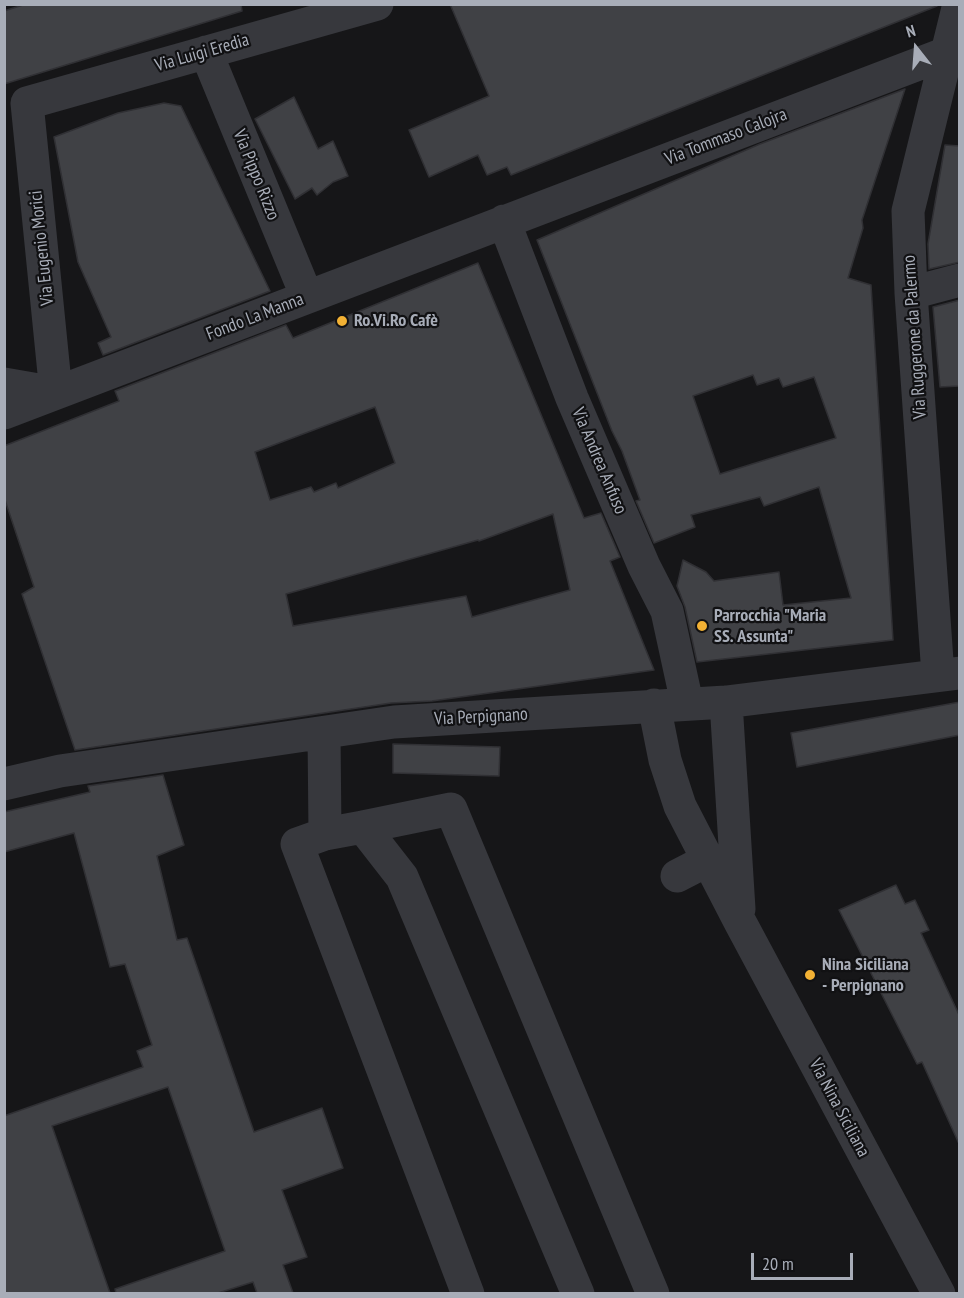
<!DOCTYPE html>
<html>
<head>
<meta charset="utf-8">
<style>
  body { margin:0 }
  #map { position:relative; width:964px; height:1298px; overflow:hidden; background:#161618; font-family:"PT Sans Narrow",sans-serif }
  canvas { display:block }
  .frame { position:absolute; inset:0; border:6px solid #a8adb8; pointer-events:none }
  .north { position:absolute; left:886px; top:18px; width:60px; height:60px; -webkit-text-stroke:4px #111113; paint-order:stroke; rotate:343deg; font-size:16px; font-weight:700; line-height:24px; text-align:center; color:#a8adb8 }
  .north::after { content:''; display:block; margin:auto; width:21px; height:27px; background:#a8adb8; clip-path:polygon(50% 0,100% 100%,50% 72%,0 100%) }
  .scale { position:absolute; left:751px; top:1253px; width:102px; height:27px; box-sizing:border-box; border:3px solid #a8adb8; border-top:0; padding-left:8px; font-size:18px; line-height:21px; white-space:nowrap; color:#a8adb8; -webkit-text-stroke:4px #111113; paint-order:stroke }
</style>
</head>
<body>
<div id="map">
<canvas width="964" height="1298"></canvas>
<div class="frame"></div>
<div class="north">N</div>
<div class="scale">20 m</div>
</div>
<script>
const g = document.querySelector('canvas').getContext('2d');
g.lineJoin = 'round';
function fill(path, color) {
  g.fillStyle = color;
  g.fill(path, 'evenodd');
}
function strokePath(path, color, width, dash) {
  g.strokeStyle = color;
  g.lineWidth = width;
  g.lineCap = dash ? 'butt' : 'round';
  g.setLineDash(dash || []);
  g.stroke(path);
}
function drawText(font, color, halo, rows, align = 'center') {
  g.font = font + ' "PT Sans Narrow",sans-serif';
  g.lineWidth = 4.5;
  g.setLineDash([]);
  g.textBaseline = 'middle';
  g.strokeStyle = halo;
  g.fillStyle = color;
  for (const [text, x, y, turn = 0] of rows) {
    g.save();
    g.translate(x, y);
    g.rotate((+turn || 0) * Math.PI / 180);
    g.textAlign = isNaN(turn) ? turn : align;
    if (halo) g.strokeText(text, 0, 0);
    g.fillText(text, 0, 0);
    g.restore();
  }
}
const building = new Path2D(`
  M26 4H241L242 11 4 84V11Z
  M450 4H936L937 6 511 175 507 167 487 175 478 155 429 177 409 130 489 96Z
  M905 89 862 220 863 228 848 278 871 285 893 640 697 662 685 607 677 586 683 560 706 572 714 581 779 572 783 605 851 598 819 487 764 506 760 497 691 515 695 527 654 543 636 501 640 500 622 451 612 431 537 240 760 144ZM753 375 757 385 779 378 783 387 814 377 836 438 720 474 693 396Z
  M294 97 318 149 333 141 348 176 333 182 317 195 312 188 295 199 255 119Z
  M164 103 181 106 270 291 103 355 98 343 111 337 78 262 54 137 118 113Z
  M945 145 960 146V262L929 269 928 244Z
  M478 263 584 518 601 513 620 557 610 561 654 670 432 701 391 703 75 750 22 594 34 587 4 497V446L119 401 115 391 286 325 293 338ZM375 407 395 463 338 488 336 483 314 492 311 487 270 500 255 452ZM553 514 570 590 472 617 466 596 293 626 286 594 478 540 479 541Z
  M960 300V386L940 387 933 307Z
  M960 702V735L797 767 791 733Z
  M393 744 500 747 499 776 393 773Z
  M163 775 184 845 157 856 177 940 187 938 254 1132 322 1108 343 1168 282 1190 307 1257 283 1265 293 1293H257L253 1282 218 1293H116L115 1289 225 1251 168 1087 52 1126 110 1293H4V1116L143 1067 137 1051 152 1045 125 964 110 967 74 833 4 852V812L90 792 88 786Z
  M896 885 905 904 915 900 929 930 921 933 960 1017V1146L922 1062 917 1064 839 910Z`);
fill(building, '#404145');
strokePath(building, '#303034', 1.5);
strokePath(new Path2D(`
  M206 52 307 297
  M504 221 572 398 644 566 667 611 687 703
  M911 293 960 280
  M4 384 56 393 27 103 377 4
  M4 413 947 53
  M938 675 911 293 908 211 959 4
  M726 702 739 909
  M654 705 665 760 680 806 740 922 939 1294
  M324 733 325 834
  M4 784 60 771 394 722 726 702 960 673
  M363 827 451 809 653 1294
  M677 876 708 860
  M468 1294 297 844 325 834 363 827 402 877 578 1294`), '#37383d', 33);
for (const [x, y, r, color] of [
  [342,321,6,"#f2b134"],
  [702,626,6,"#f2b134"],
  [810,975,6,"#f2b134"]
]) {
  const dot = new Path2D();
  dot.arc(x, y, r, 0, 2 * Math.PI);
  g.fillStyle = color;
  g.fill(dot);
  strokePath(dot, '#111113', 2);
}
drawText('18px', '#a8adb8', '#111113', [
  ["Via Luigi Eredia",202,53,-16],
  ["Via Tommaso Calojra",726,137,-21],
  ["Via Pippo Rizzo",256,175,68],
  ["Via Eugenio Morici",42,248,-96],
  ["Fondo La Manna",255,317,-21],
  ["Via Ruggerone da Palermo",915,337,-94],
  ["Via Andrea Anfuso",599,461,67],
  ["Via Perpignano",481,717,-3],
  ["Via Nina Siciliana",839,1108,62]
]);
drawText('bold 18px', '#a8adb8', '#111113', [
  ["Ro.Vi.Ro Cafè",354,321],
  ["Parrocchia \"Maria",714,616],
  ["SS. Assunta\"",714,637],
  ["Nina Siciliana",822,965],
  ["- Perpignano",822,986]
], 'left');
</script>
</body>
</html>
